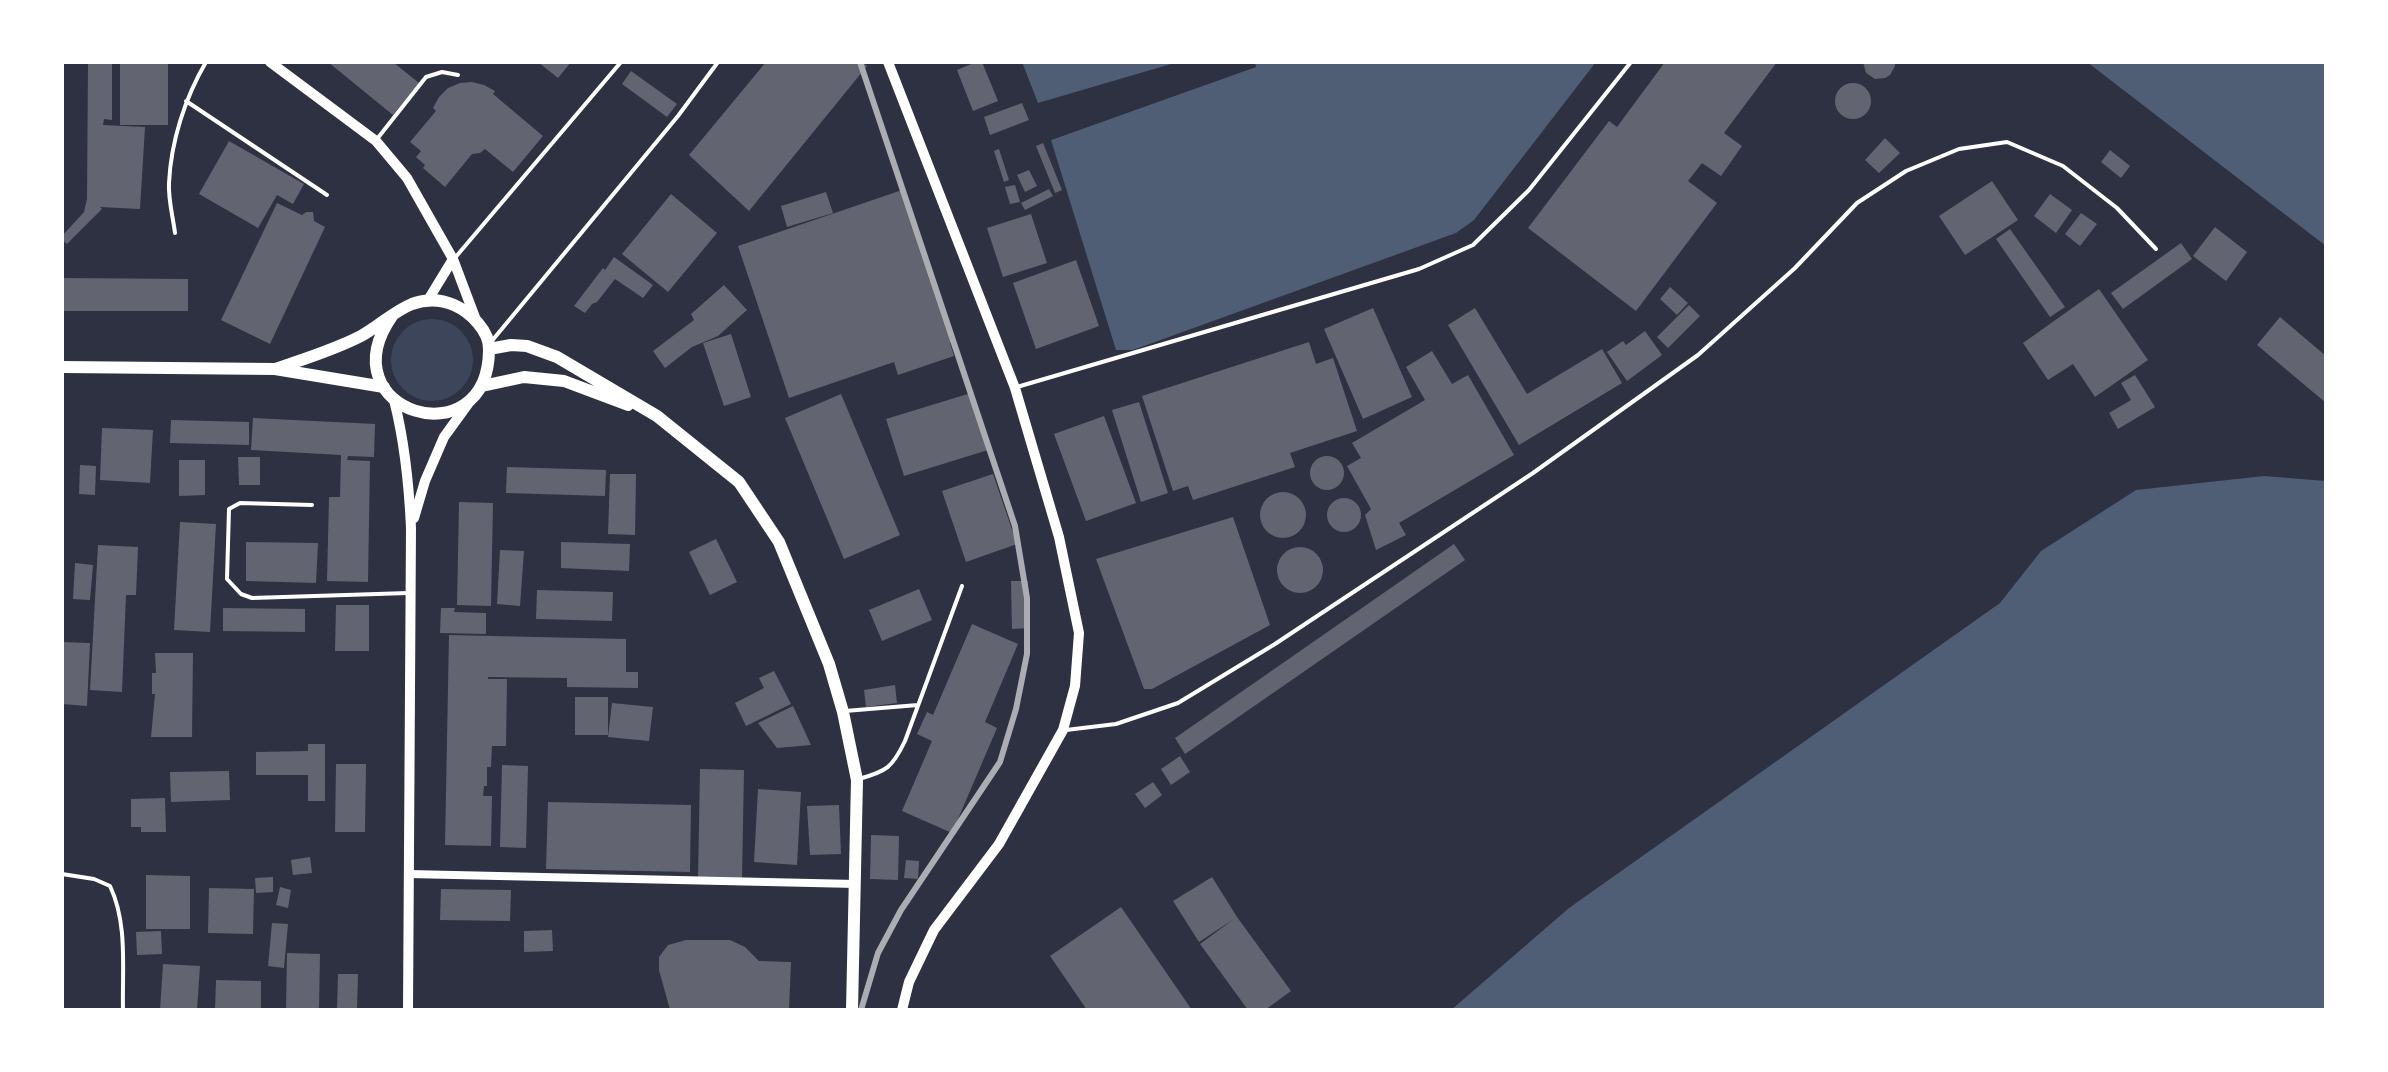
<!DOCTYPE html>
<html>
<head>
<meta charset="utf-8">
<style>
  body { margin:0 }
  #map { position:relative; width:2388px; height:1072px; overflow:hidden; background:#2d3142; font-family:"Work Sans",sans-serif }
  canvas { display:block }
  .frame { position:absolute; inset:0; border:64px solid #fff; pointer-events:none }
</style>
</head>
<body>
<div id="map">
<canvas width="2388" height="1072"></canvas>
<div class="frame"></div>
</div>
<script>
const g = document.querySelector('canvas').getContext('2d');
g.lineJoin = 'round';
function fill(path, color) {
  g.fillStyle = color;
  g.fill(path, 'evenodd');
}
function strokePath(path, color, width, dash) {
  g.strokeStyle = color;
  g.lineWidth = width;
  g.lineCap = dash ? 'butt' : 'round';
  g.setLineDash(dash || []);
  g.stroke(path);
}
fill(new Path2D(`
  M391 360a41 41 0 1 1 82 0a41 41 0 1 1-82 0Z`), '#3c4559');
fill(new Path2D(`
  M1022 62H1178L1038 103Z
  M1254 62H1596L1474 220 1456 233 1133 350H1116L1051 140 1256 67Z
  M2087 62H2326V246Z
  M2264 476 2326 481V1010H1451L1569 908 2000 603 2041 551 2136 490Z`), '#4f5d75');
fill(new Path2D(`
  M1250 62H1254L1256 66 1051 140 1050 137 1057 133 1080 127 1251 64Z`), '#2d3142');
fill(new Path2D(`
  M88 62H112V120L104 119 103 125 145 127 140 209 100 207 102 209 67 244 62 240V236L84 212 87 199Z
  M120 62H168V125H120Z
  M328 62H393L419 83 393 115Z
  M538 62H571L558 78Z
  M766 62H862L867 66 749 211 689 155Z
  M976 62H982L998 101 973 111 957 70Z
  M1665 62H1777L1724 133 1742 146 1721 176 1702 163 1688 181 1717 203 1636 311 1528 228 1609 121 1617 127Z
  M1863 62H1895V66L1890 75 1885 78 1875 79 1866 73Z
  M631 71 677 104 667 117 622 84Z
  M472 82 484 85 495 91 493 94 543 136 513 172 485 149 480 153 472 154 445 187 423 168 425 165 416 157 421 151 410 142 436 111 433 108 439 97 448 88 460 83Z
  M1835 101a18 18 0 1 1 36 0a18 18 0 1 1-36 0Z
  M1022 103 1029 120 990 135 984 117Z
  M1885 138 1900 153 1879 173 1865 160Z
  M229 141 304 184 293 204 277 195 258 228 199 194Z
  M1043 143 1062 190 1055 193 1036 146Z
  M999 149 1009 180 1004 182 994 151Z
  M2110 150 2130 166 2121 178 2101 162Z
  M1029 170 1037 186 1025 192 1017 175Z
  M1992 181 2018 220 1965 255 1939 216Z
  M1015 185 1020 202 1010 204 1005 187Z
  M905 189 956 341 950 343 954 356 898 375 894 362 789 398 738 246Z
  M1049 189 1053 196 1025 210 1021 203Z
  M826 192 833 213 787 227 781 206Z
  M671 194 717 233 668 292 622 254Z
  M2050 194 2072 210 2056 233 2034 216Z
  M277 203 302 215 306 212H313L314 221 325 227 270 344 221 320Z
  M2081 213 2097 224 2080 246 2065 234Z
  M1031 214 1047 263 1003 277 987 228Z
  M2215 227 2247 252 2226 281 2193 256Z
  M2010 229 2065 307 2050 317 1996 239Z
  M2181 243 2192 259 2123 309 2111 293Z
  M614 257 653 285 643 298 615 279 597 302 592 304 585 313 574 306 603 268 605 270Z
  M1076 260 1099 326 1036 349 1013 283Z
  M62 278 188 279V311H62Z
  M724 285 747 310 718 336 692 347 665 368 653 351 694 320 691 314Z
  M1670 287 1688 303 1677 315 1660 299Z
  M2099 289 2148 360 2095 397 2073 364 2048 380 2023 343Z
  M1689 305 1700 316 1668 348 1657 337Z
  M1373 308 1412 397 1363 419 1324 329Z
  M1475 308 1527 394 1602 349 1622 383 1519 445 1448 325Z
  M2280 317 2326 356V403L2257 345Z
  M1645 331 1662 355 1627 381 1607 352 1623 341 1626 345Z
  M731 334 751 397 724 406 703 343Z
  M1309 342 1316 364 1333 358 1357 431 1290 453 1295 467 1193 500 1188 486 1173 491 1142 396Z
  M1432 351 1452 384 1468 375 1514 455 1399 523 1406 535 1376 550 1365 515 1371 509 1347 466 1361 458 1352 443 1425 400 1406 367Z
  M2135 375 2155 407 2118 429 2109 413 2131 400 2121 383Z
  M971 393 988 450 904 476 886 419Z
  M841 394 900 535 844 559 785 418Z
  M1139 402 1168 493 1141 502 1112 410Z
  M1104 416 1136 503 1086 521 1054 434Z
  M253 418 375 424 374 457 348 456 347 460 370 461 368 582 327 581 329 497H340L341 455 251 450Z
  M171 420 249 422V445L170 443Z
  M102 428 153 430 150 483 100 480Z
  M1310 473a17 17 0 1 1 34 0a17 17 0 1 1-34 0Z
  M238 457H260V485H239Z
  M179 460H205V495L179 496Z
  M80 465 96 466 95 495 79 494Z
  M507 467 606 470 605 496 506 493Z
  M610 474H636L635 535 608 534Z
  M993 474 1017 544 966 562 942 491Z
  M1260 515a23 23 0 1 1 46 0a23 23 0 1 1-46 0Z
  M1327 515a17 17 0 1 1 34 0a17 17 0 1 1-34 0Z
  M459 502 493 503 491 606 457 605Z
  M1233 517 1270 625 1152 689H1144L1096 559Z
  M180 522 216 524 210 632 174 630Z
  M716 539 737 582 710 595 689 552Z
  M246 542 318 543 316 583 246 581Z
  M561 542 630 544 629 571 561 568Z
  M1454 544 1465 560 1185 754 1175 738Z
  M98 545 138 547 136 595H126L122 692 90 690Z
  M1277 570a23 23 0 1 1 46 0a23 23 0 1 1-46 0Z
  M500 550 524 551 520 606 497 604Z
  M75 563 93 565 90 600 73 599Z
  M1011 581H1028L1030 628 1012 629Z
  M919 589 932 620 882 641 869 610Z
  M537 590 613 592 612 621 536 619Z
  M336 605H369V651H335Z
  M223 608 305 609V632L223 631Z
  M441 608H455L454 612 486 613V634L440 633Z
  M972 624 1018 644 985 722 997 728 952 833 902 811 932 741 917 734 927 712 933 715Z
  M449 635 626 639V672H638V688L567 687V678L488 677V679H507L506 746H492L491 767H487V786H484L483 796H492L491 846 445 845Z
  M62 642 90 643 87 706 62 704Z
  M155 653H193L192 737H151L155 694H152V673H156Z
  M774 671 791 704 746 726 735 703 764 688 759 678Z
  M895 685 897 703 866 707 864 690Z
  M575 697H608V735H575Z
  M612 703 653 707 649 741 608 737Z
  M793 706 811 745 777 748 758 723Z
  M308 744H325V801H308V775H256V752L308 751Z
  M1180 756 1190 772 1171 785 1161 769Z
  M336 764H366L365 832H335Z
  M502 765 528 766 526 848 500 847Z
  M700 769 744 770 742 879 698 878Z
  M229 771 230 800 171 802 170 772Z
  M1153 782 1162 795 1145 808 1135 794Z
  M758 789 801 792 797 865 754 862Z
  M165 798 166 832H141V827H131V799Z
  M548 802 691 805 690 872 546 869Z
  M839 805 841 854 810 855 807 806Z
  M871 835 899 836 898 880 870 879Z
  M310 857 312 873 293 875 291 860Z
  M906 860 919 861 918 879 904 878Z
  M146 875 190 876V929H146Z
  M273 877V892L256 893 255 878Z
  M1212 877 1237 917 1291 991 1265 1010H1248L1200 944 1234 919 1199 942 1173 901Z
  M280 887 291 890 288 908 276 905Z
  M209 888 254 889 253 934 208 933Z
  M441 889 511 890 510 921 440 920Z
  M1121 907 1192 1010H1087L1050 956Z
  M272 923 288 924 284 968 268 966Z
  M552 930 553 951 524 952V931Z
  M161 931 162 954 137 955 136 932Z
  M686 940H730L745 947 759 961 791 962 789 1010H670L659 970V957L668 945Z
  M287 953 320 954 319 1010H286Z
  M163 964 200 966 197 1010H160Z
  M338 974H358L357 1010H337Z
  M216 980 261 981V1010H215Z`), '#626471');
strokePath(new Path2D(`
  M186 101 327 195
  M377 139 426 77 442 72 458 75
  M175 233C173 217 168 199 169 183 171 141 185 98 206 62
  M454 259 621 62
  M491 342 678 116 718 62
  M1017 387 1419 269 1473 245 1529 190 1631 62
  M312 505 240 503 229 509 227 579 241 594 252 598 408 593
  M845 711 918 705
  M1066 730 1116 724 1178 703 1275 644 1533 473 1698 355 1795 268 1857 203 1906 171 1959 149 2007 142 2063 166 2117 208 2156 249
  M859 779C887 771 892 768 905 741L962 586
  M62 874 94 879 110 886C128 924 122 969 123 1010`), '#fff', 4);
strokePath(new Path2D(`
  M409 874 856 884`), '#fff', 8);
strokePath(new Path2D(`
  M270 62 376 141 407 178 453 259 476 320
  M888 62 1015 388 1059 537 1079 633 1075 686 1063 730 999 844 934 930 909 982 902 1010
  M428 300 453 259
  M394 400C405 443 409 484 411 528L408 1010
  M414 518 425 481 444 437 468 404`), '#fff', 10);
strokePath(new Path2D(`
  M489 349 511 345 527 346 557 357 657 416 739 482 779 542 829 664 843 712 857 780 852 1010
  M62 367 275 369 384 387
  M275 369C304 359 334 350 361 336 378 327 394 311 412 304 426 299 440 299 454 305 470 312 490 331 489 350 488 461 325 412 392 316
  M482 386 524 377 564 381 628 405`), '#fff', 12);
strokePath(new Path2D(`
  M860 62 1015 526 1027 598V654L1016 709 1000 762 901 910 878 953 861 1010`), '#abadb3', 6);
</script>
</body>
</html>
